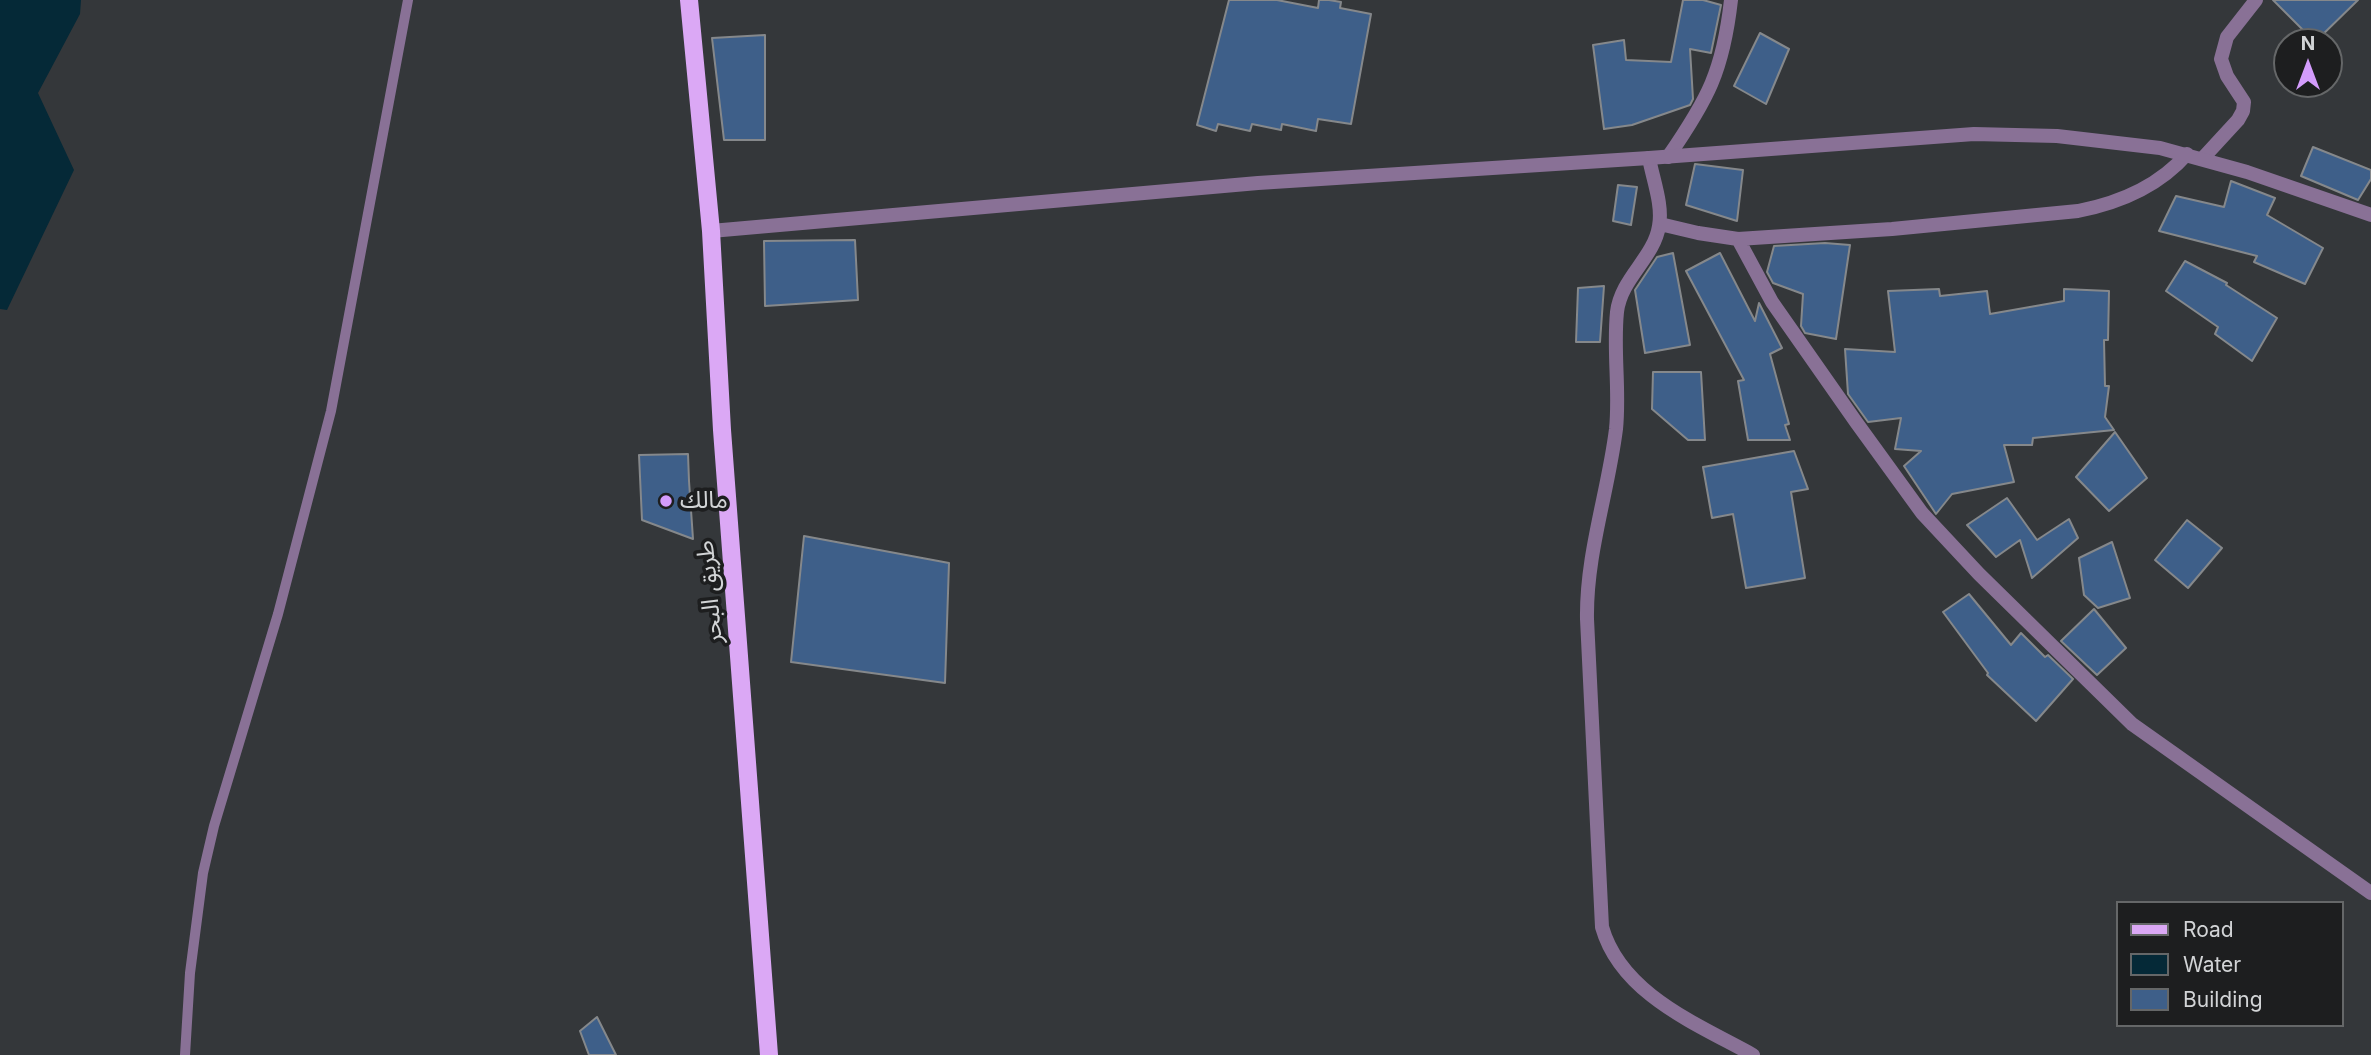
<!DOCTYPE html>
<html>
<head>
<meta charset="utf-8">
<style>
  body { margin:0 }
  #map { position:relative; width:2371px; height:1055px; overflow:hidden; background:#34373a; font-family:Inter,sans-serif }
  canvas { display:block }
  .legend { position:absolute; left:2116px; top:901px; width:228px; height:126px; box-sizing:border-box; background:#1d1e1f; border:2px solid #656768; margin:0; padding:9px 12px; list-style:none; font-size:21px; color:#d2d4d6 }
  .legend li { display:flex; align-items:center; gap:14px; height:35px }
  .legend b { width:35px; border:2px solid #656768 }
  .north { position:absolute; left:2273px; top:28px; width:70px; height:70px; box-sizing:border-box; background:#1d1e1f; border:2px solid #656768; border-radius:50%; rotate:0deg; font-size:19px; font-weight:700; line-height:28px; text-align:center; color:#d2d4d6 }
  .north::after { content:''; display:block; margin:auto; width:24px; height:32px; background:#d39cfc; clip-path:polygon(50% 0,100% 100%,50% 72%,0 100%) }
</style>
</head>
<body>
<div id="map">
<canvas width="2371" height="1055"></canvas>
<ul class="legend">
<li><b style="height:9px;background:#dba8f5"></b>Road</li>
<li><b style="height:19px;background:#052937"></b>Water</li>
<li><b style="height:19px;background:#3e5f89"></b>Building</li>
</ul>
<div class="north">N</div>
</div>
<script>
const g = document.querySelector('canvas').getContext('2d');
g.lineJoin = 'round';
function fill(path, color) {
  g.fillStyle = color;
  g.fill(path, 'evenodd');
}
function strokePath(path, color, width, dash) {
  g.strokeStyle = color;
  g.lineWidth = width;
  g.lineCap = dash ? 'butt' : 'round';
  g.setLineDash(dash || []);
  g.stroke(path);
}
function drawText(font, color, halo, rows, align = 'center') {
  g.font = font + ' Inter,"Noto Sans Arabic",sans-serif';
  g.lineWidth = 7;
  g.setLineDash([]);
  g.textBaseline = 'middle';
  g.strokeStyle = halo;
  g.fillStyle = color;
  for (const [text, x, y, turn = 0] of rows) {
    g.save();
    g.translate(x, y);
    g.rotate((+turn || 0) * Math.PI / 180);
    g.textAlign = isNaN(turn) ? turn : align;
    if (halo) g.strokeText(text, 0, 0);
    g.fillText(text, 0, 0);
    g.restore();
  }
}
fill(new Path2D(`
  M0 0H81L80 14 38 93 74 170 7 310 0 309Z`), '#052937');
const building = new Path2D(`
  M1229 0H1277L1318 8 1319 0H1329L1341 2 1340 8 1371 14 1351 124 1318 119 1316 131 1282 124 1281 130 1252 124 1250 131 1218 124 1216 131 1197 125Z
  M1683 0H1703L1721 5 1711 53 1690 49 1693 99 1690 105 1632 125 1604 129 1593 45 1624 40 1626 60 1671 62Z
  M2273 0H2358L2315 42Z
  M1760 33 1789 49 1766 104 1734 86Z
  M765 35V140H724L712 38Z
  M2313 147 2371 170V179L2358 200 2301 176Z
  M1695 164 1743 170 1737 221 1686 205Z
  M2231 181 2275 198 2267 215 2323 248 2305 284 2254 262 2257 256 2159 231 2176 196 2224 207Z
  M1618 185 1637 187 1631 225 1613 221Z
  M855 240 858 300 765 306 764 241Z
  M1825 243 1850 245 1836 339 1805 333 1801 326 1803 294 1773 283 1767 272 1774 246Z
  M1673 253 1690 345 1645 353 1635 290 1657 257Z
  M1720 253 1755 321 1759 303 1782 348 1770 354 1789 424 1785 425 1790 440H1748L1738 381 1744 380 1686 271Z
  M2185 261 2227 283 2226 285 2277 318 2252 361 2215 334 2218 327 2166 291Z
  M1604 286 1600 342H1576L1578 288Z
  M1939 289 1940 296 1987 291 1990 314 2064 301V289L2109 291 2108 340H2104L2105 386H2109L2105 417 2114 430 2033 438 2032 445H2004L2014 482 1952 494 1936 514 1904 466 1921 451 1895 449 1901 418 1868 422 1848 394 1845 349 1895 352 1888 291Z
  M1653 372H1701L1705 440H1688L1652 409Z
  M2115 432 2147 478 2109 511 2076 477Z
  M1794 451 1808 489 1791 492 1805 578 1746 588 1733 514 1712 518 1703 467Z
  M688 454 689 481 693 539 642 520 639 455Z
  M2007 498 2037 540 2069 519 2078 538 2032 578 2020 540 1996 557 1967 525Z
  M2187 520 2222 548 2188 588 2155 560Z
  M804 536 949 563 945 683 791 662Z
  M2112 542 2130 598 2098 608 2084 595 2079 558Z
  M1969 594 2011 645 2021 633 2045 657 2048 655 2073 679 2036 721 1987 675 1988 673 1943 612Z
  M2094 609 2126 648 2097 675 2061 641Z
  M597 1017 616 1055H589L580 1031Z`);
fill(building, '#3e5f89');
strokePath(building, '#85888b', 2);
strokePath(new Path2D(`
  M185 1055 190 973 203 873 214 826 278 614 331 411 408 0`), '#897196', 10);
strokePath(new Path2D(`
  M1668 157C1708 99 1723 71 1731 0
  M1649 158C1653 180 1663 205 1659 226 1654 258 1621 278 1617 312 1613 351 1620 390 1616 429 1608 493 1586 554 1587 619L1602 927C1621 994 1697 1024 1753 1055
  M2203 158 2238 120 2243 111 2244 102 2227 76 2221 59 2227 37 2256 0
  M1660 224 1698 233 1738 239 1772 302 1856 422 1922 513 1979 574 2132 724 2371 893
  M1738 239 1892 229 2078 211C2119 203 2159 186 2187 154`), '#897196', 14);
strokePath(new Path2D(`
  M711 231 1258 183 1649 158 1974 134 2057 136 2160 148 2247 172 2371 215`), '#897196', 14);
strokePath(new Path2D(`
  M689 0 711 231 722 430 769 1055`), '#dba8f5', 18);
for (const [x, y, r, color] of [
  [666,501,7,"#d39cfc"]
]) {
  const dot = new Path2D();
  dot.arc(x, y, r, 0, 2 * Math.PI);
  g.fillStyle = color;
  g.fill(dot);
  strokePath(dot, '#1d1e1f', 2.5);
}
drawText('24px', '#d2d4d6', '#1d1e1f', [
  ["مالك",680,501]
], 'left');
drawText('24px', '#d2d4d6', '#1d1e1f', [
  ["طريق البحر",710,592,-95]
]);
</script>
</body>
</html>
